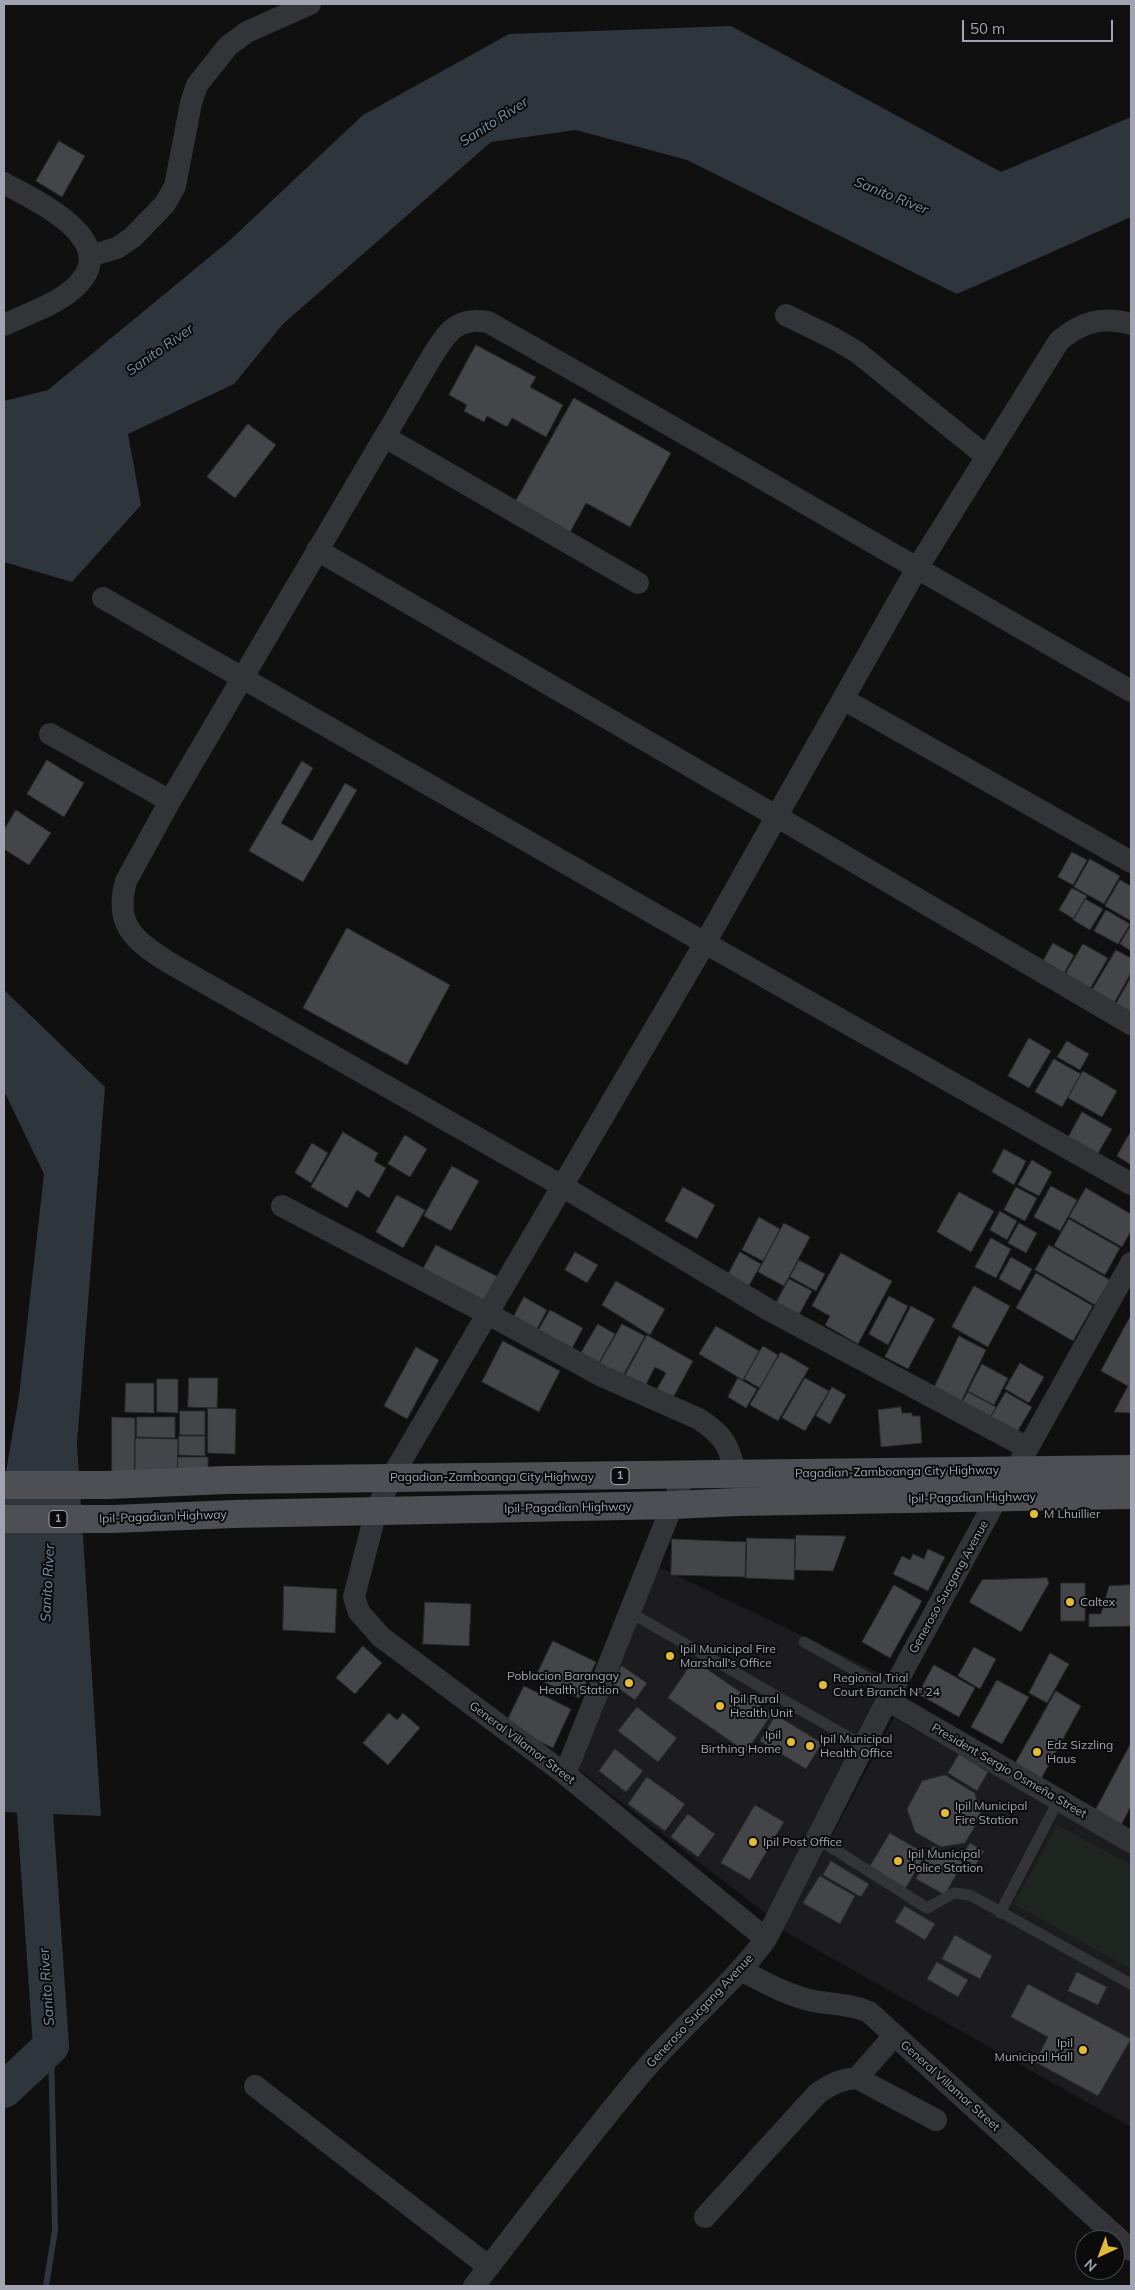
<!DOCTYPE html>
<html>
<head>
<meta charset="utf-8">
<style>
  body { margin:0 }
  #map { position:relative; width:1135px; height:2290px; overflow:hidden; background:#101011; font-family:Mulish,sans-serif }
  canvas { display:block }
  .frame { position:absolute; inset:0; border:5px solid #a2a5b1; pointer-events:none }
  .north { position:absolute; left:1075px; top:2230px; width:50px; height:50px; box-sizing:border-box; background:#0b0b0c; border:1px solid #47494e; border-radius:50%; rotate:223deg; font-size:14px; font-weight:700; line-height:20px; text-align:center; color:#a2a5b1 }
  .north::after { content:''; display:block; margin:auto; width:18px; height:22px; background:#e2bc38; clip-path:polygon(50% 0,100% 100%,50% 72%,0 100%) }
  .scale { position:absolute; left:962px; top:20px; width:151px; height:22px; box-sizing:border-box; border:2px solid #a2a5b1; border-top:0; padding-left:6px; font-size:15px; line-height:18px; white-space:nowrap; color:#a2a5b1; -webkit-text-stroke:4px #0b0b0c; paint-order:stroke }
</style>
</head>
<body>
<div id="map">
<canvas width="1135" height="2290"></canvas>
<div class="frame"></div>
<div class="north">N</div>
<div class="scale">50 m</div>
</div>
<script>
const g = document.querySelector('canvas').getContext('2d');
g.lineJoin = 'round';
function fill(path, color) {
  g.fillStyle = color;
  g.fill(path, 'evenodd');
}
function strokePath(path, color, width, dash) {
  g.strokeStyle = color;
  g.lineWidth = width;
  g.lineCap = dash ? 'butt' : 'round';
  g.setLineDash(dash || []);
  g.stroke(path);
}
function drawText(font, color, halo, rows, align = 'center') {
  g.font = font + ' Mulish,sans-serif';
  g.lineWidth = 4;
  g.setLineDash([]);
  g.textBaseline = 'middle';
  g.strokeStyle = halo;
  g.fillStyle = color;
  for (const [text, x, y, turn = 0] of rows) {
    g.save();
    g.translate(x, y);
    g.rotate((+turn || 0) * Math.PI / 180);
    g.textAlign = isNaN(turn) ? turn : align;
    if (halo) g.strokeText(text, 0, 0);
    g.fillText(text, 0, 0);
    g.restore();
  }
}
fill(new Path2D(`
  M659 1567 886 1676 769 1916 573 1765Z
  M894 1718 1131 1852V2127L782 1930Z`), '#1c1c1e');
fill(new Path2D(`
  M1057 1825 1131 1865V1969L1014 1904Z`), '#1f2520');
fill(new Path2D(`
  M731 26 1001 172 1131 117V217L957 294 687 160 576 130 491 142 283 324 234 384 128 434 141 505 72 582 4 562V401L48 390 229 241 363 115 509 34Z
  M4 990 105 1087 77 1443 101 1816 4 1812V1483L19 1396 44 1174 4 1091Z`), '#2f353d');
strokePath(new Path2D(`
  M46 2286 55 2230 51 2046`), '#2f353d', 6);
strokePath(new Path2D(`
  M4 2090 51 2046 35 1813 38 1763`), '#2f353d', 36);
const building = new Path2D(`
  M59 141 85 156 62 197 36 181Z
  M476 345 536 377 530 387 563 405 546 437 512 418 507 427 487 416 484 422 464 411 467 405 449 395Z
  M574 398 671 453 630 527 586 503 568 536 513 506Z
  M248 424 276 445 235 498 207 477Z
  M47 760 84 783 64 817 27 794Z
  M302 761 313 768 281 823 312 841 345 783 357 790 303 882 249 851Z
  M16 810 51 833 29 865 4 849V830Z
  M1072 852 1087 860 1073 885 1058 877Z
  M1090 859 1120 876 1104 904 1074 887Z
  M1120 880 1131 886V921L1105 906Z
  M1072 888 1087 896 1074 919 1059 910Z
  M1085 899 1103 909 1090 930 1073 920Z
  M1106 910 1130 924 1118 944 1094 931Z
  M1131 925V951L1120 944Z
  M347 928 450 985 407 1065 303 1008Z
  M1053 943 1074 955 1061 979 1040 967Z
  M1083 944 1108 958 1087 994 1062 980Z
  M1116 950 1131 958V973L1113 1005 1091 992Z
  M1131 977V1019L1113 1009Z
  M1029 1038 1051 1051 1029 1088 1008 1076Z
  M1067 1041 1089 1054 1080 1070 1057 1057Z
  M1054 1059 1081 1074 1062 1107 1035 1092Z
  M1083 1071 1117 1091 1102 1117 1068 1098Z
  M1082 1112 1112 1129 1097 1155 1068 1138Z
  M1131 1131V1165L1117 1156Z
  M343 1132 378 1153 374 1161 386 1168 369 1198 357 1190 347 1208 311 1187Z
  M405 1135 427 1149 410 1177 388 1164Z
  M312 1143 328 1153 311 1183 295 1173Z
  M1004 1149 1026 1161 1014 1185 992 1172Z
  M1032 1160 1052 1172 1039 1196 1018 1185Z
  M452 1166 479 1181 451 1231 424 1216Z
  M1051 1186 1077 1200 1060 1231 1034 1217Z
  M683 1187 715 1205 697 1239 665 1221Z
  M1016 1187 1037 1198 1025 1221 1004 1210Z
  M1086 1188 1131 1214V1231L1122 1247 1069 1217Z
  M959 1192 994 1211 971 1252 937 1232Z
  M397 1195 425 1210 403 1248 376 1232Z
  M1000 1211 1017 1221 1007 1240 990 1230Z
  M759 1217 780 1229 763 1261 742 1250Z
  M1069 1219 1120 1248 1105 1275 1054 1246Z
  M784 1223 810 1237 784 1286 758 1272Z
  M1019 1223 1037 1233 1026 1253 1008 1243Z
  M991 1238 1011 1249 996 1278 975 1267Z
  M436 1245 498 1277 484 1304 422 1271Z
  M1049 1245 1110 1280 1095 1305 1035 1270Z
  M575 1252 598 1265 587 1283 565 1270Z
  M740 1252 761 1264 746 1291 725 1280Z
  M841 1253 892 1281 858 1344 825 1325 830 1316 812 1306Z
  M1011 1257 1032 1269 1020 1291 999 1279Z
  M799 1260 825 1274 816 1291 790 1277Z
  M1036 1273 1093 1306 1073 1341 1016 1308Z
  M789 1279 812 1291 796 1320 774 1307Z
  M616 1281 665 1309 650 1335 602 1305Z
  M974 1286 1010 1306 988 1347 952 1327Z
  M889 1296 908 1306 888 1345 869 1334Z
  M524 1297 547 1310 537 1329 514 1316Z
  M911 1306 935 1319 908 1369 885 1357Z
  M550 1310 583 1328 571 1350 538 1331Z
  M1131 1315V1413L1114 1412 1128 1386 1101 1371Z
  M598 1324 615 1334 596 1368 578 1358Z
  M622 1324 645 1336 620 1381 597 1368Z
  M716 1326 759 1351 743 1380 699 1354Z
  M647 1335 693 1361 669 1405 653 1396 666 1373 655 1367 642 1392 622 1381Z
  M959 1336 986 1350 959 1406 932 1392Z
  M503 1341 560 1371 539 1412 482 1382Z
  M763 1346 778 1355 760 1388 744 1379Z
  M416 1347 439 1360 407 1419 384 1406Z
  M781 1352 809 1368 778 1421 750 1405Z
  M1020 1363 1044 1377 1029 1403 1005 1389Z
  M982 1364 1008 1378 994 1405 968 1391Z
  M189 1378H218L217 1408 188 1407Z
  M738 1378 757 1389 746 1408 728 1397Z
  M805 1378 829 1391 805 1431 782 1418Z
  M157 1379H178V1413L157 1412Z
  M126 1383H154V1413L125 1412Z
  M832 1387 846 1395 830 1424 816 1416Z
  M968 1392 996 1407 988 1421 960 1406Z
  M1006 1392 1032 1407 1014 1437 988 1422Z
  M901 1407 902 1413H912V1416H920L922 1443 881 1447 878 1410Z
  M208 1408 236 1409 235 1454 208 1453Z
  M180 1411H205V1435H180Z
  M112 1417 135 1418V1474L112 1473Z
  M137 1417H175V1438L137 1437Z
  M179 1436H205V1456L179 1455Z
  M135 1438 178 1439 177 1479 135 1478Z
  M178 1457H208V1477H178Z
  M796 1535 846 1536 833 1571 795 1570Z
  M747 1538 795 1539 794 1580 746 1578Z
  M672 1539 746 1542 745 1577 671 1575Z
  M928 1549 945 1557 928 1591 893 1574 902 1556 910 1560 913 1554 924 1559Z
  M1047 1578 1049 1583 1021 1632 969 1602 982 1580Z
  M1061 1583H1085V1621H1061Z
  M894 1585 922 1601 890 1658 862 1642Z
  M1131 1585V1626L1089 1627V1614H1101L1109 1586Z
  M284 1586 337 1589 335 1633 283 1630Z
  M425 1602 471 1604 469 1646 423 1644Z
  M553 1641 596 1662 579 1698 535 1678Z
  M363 1646 382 1663 355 1694 336 1678Z
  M974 1647 996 1659 980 1689 958 1676Z
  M1050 1653 1069 1664 1047 1703 1029 1693Z
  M694 1660 772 1714 746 1752 668 1698Z
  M934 1665 975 1688 959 1717 918 1694Z
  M622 1666 647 1683 635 1700 611 1683Z
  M997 1680 1029 1697 1002 1744 971 1727Z
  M524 1686 571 1709 553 1748 505 1725Z
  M1056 1691 1081 1706 1041 1779 1015 1764Z
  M637 1707 677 1738 658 1762 618 1731Z
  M389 1713 397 1720 403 1713 420 1728 388 1765 363 1743Z
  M776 1715 822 1743 806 1769 760 1741Z
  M1131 1743V1806L1120 1827 1094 1813Z
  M615 1749 643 1771 626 1792 599 1771Z
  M959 1754 988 1772 977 1791 948 1773Z
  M945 1775 975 1793 981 1816 965 1843 941 1847 915 1832 907 1809 922 1781Z
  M647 1777 685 1804 665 1831 628 1804Z
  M755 1805 784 1822 750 1880 721 1863Z
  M688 1814 715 1834 698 1857 671 1837Z
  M890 1833 926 1854 905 1889 869 1868Z
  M970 1843 984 1851 975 1866 961 1858Z
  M933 1846 963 1862 945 1895 916 1879Z
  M831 1861 869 1884 861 1897 823 1875Z
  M820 1876 855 1896 840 1924 803 1903Z
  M905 1906 935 1924 925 1940 895 1922Z
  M955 1935 992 1956 980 1979 942 1959Z
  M937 1962 968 1980 958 1997 927 1979Z
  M1077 1972 1107 1987 1098 2005 1068 1991Z
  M1028 1984 1131 2039 1098 2096 1035 2062 1048 2037 1011 2017Z`);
fill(building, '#444549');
strokePath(building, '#2a2a2d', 1);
strokePath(new Path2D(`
  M631 1613 864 1746
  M804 1642 892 1691
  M818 1839 927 1908 954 1893 970 1895 1131 1984
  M1000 1913 1058 1801`), '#333438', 11);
strokePath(new Path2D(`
  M4 183C38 202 128 243 72 290 53 306 26 314 4 325
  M90 256 117 248 133 237 165 204 175 186 191 103 197 85 228 46 247 32 310 4
  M786 315 833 338 857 352 986 456
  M385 437 638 583
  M317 550 776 816 1131 1024
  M103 598 705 943 1131 1184
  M843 699 1131 862
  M50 734 170 801
  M282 1206 488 1314 604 1377 699 1419C725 1436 729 1446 736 1475
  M1028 1448 769 1310 562 1186 168 962C133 939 114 925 126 881L170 801 431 358C446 334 456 316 488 322 704 443 916 569 1131 691
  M1021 1460 1131 1263
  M887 1700 1131 1842
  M565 1774 684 1476
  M766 1939 565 1774 381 1637 359 1612 354 1597 376 1511 391 1478 705 943 916 570 1059 341C1081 322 1102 316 1131 324
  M742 1971C764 1982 785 1994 809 2000 830 2005 849 2003 869 2012L1131 2250
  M857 2078 894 2036
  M255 2086 489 2267
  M705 2217 817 2094C831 2084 841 2079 857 2078L936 2120
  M474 2286C529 2215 583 2143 640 2075 680 2027 729 1988 766 1939L887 1700 997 1498`), '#333438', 22);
strokePath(new Path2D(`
  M4 1485H108L226 1480 1131 1469
  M4 1519H113L234 1514 673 1505 737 1502 1131 1495`), '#4e4e55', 28);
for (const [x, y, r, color] of [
  [1034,1514,5,"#e2bc38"],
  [1070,1602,5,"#e2bc38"],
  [670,1656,5,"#e2bc38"],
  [629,1683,5,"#e2bc38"],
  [823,1685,5,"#e2bc38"],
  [720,1706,5,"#e2bc38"],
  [791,1742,5,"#e2bc38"],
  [810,1746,5,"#e2bc38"],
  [1037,1752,5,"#e2bc38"],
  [945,1813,5,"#e2bc38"],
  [753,1842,5,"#e2bc38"],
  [898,1861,5,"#e2bc38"],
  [1083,2050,5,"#e2bc38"]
]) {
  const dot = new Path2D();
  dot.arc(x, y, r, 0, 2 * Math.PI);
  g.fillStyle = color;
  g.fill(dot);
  strokePath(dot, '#0b0b0c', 2);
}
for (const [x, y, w] of [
  [620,1476,18],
  [58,1519,18]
]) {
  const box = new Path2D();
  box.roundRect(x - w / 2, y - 8.5, w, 17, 4);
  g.fillStyle = '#0b0b0c';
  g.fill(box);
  strokePath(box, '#a2a5b1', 1);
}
drawText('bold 11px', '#a2a5b1', null, [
  ["1",620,1476],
  ["1",58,1519]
]);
drawText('12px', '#a2a5b1', '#0b0b0c', [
  ["Pagadian-Zamboanga City Highway",897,1472,-1],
  ["Pagadian-Zamboanga City Highway",492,1477],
  ["Ipil-Pagadian Highway",972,1498,-1],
  ["Ipil-Pagadian Highway",568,1508,-1],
  ["Ipil-Pagadian Highway",163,1517,-2],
  ["Generoso Sucgang Avenue",949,1587,-61],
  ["General Villamor Street",522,1743,37],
  ["President Sergio Osmeña Street",1009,1771,30],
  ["Generoso Sucgang Avenue",700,2011,-47],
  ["General Villamor Street",950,2086,42]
]);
drawText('12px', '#a2a5b1', '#0b0b0c', [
  ["M Lhuillier",1044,1514],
  ["Caltex",1080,1602],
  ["Ipil Municipal Fire",680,1649],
  ["Marshall's Office",680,1663],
  ["Poblacion Barangay",619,1676,"right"],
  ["Health Station",619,1690,"right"],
  ["Regional Trial",833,1678],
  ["Court Branch № 24",833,1692],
  ["Ipil Rural",730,1699],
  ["Health Unit",730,1713],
  ["Ipil",781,1735,"right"],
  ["Birthing Home",781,1749,"right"],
  ["Ipil Municipal",820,1739],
  ["Health Office",820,1753],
  ["Edz Sizzling",1047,1745],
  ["Haus",1047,1759],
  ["Ipil Municipal",955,1806],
  ["Fire Station",955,1820],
  ["Ipil Post Office",763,1842],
  ["Ipil Municipal",908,1854],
  ["Police Station",908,1868],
  ["Ipil",1073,2043,"right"],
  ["Municipal Hall",1073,2057,"right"]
], 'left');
drawText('italic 14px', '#7b8faa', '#0b0b0c', [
  ["Sanito River",494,122,-33],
  ["Sanito River",891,196,22],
  ["Sanito River",160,350,-35],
  ["Sanito River",48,1583,-87],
  ["Sanito River",47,1987,-94]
]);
</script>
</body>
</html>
